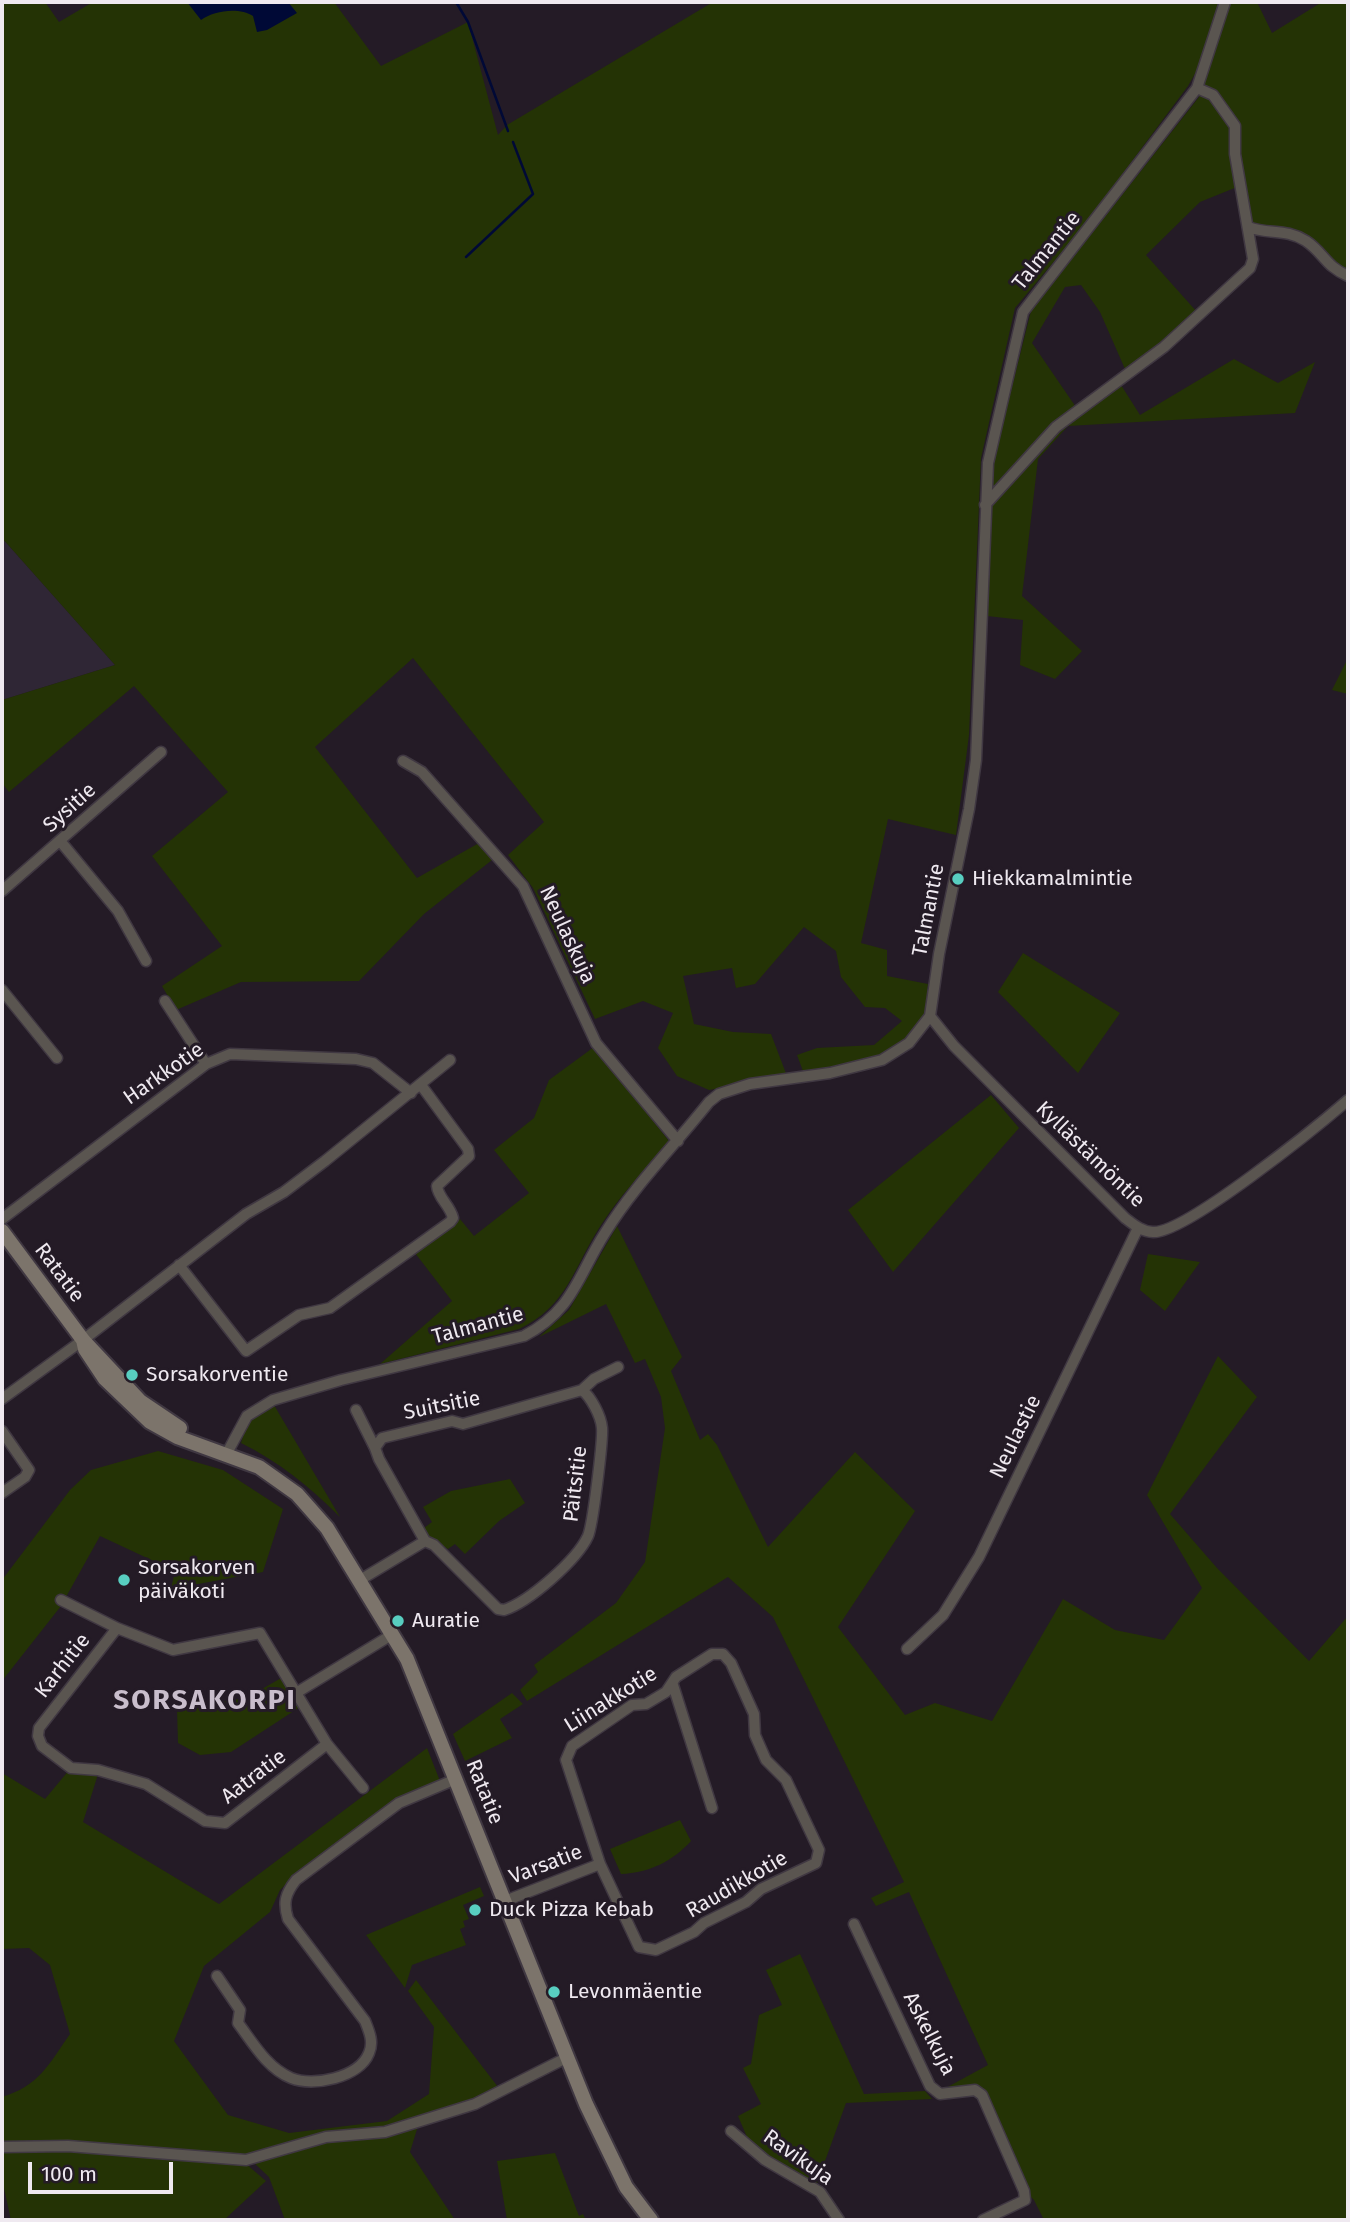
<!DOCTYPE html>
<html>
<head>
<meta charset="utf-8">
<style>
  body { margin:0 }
  #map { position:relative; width:1350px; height:2222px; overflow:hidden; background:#241b26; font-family:"Fira Sans",sans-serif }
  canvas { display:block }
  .frame { position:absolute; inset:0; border:4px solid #efe9f0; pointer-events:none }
  .scale { position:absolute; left:28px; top:2162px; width:145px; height:32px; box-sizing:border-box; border:4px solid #efe9f0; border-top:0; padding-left:9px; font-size:21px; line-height:24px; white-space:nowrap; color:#efe9f0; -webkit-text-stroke:5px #241b26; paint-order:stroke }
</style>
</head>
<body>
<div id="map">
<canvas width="1350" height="2222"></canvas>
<div class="frame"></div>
<div class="scale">100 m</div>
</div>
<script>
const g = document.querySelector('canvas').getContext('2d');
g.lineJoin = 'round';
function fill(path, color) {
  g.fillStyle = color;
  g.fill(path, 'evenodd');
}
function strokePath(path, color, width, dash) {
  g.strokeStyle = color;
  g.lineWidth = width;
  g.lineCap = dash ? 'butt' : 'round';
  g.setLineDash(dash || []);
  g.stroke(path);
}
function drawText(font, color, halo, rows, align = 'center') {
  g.font = font + ' "Fira Sans",sans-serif';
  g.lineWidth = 6;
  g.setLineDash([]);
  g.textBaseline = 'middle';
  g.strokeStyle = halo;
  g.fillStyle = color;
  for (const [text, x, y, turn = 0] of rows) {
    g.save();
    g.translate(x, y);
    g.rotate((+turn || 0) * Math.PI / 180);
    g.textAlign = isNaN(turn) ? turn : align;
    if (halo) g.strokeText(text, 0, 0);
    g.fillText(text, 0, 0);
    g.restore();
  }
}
fill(new Path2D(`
  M2 538 115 665 2 700Z`), '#2f2635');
fill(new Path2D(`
  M2 2H45L59 22 93 2H334L381 66 468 22 498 135 507 125 713 2H1221L1205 56 1188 86 1082 228 1015 308 981 458 969 735 956 835 888 819 861 943 887 950V976L928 984C927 992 927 1003 925 1011 909 1060 845 1064 803 1071L797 1055 817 1048 874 1045 902 1021 885 1008 865 1007 841 977 836 951 804 927 755 984 736 988 732 968 683 976 694 1024 733 1032 771 1034 787 1076 709 1090 677 1076 658 1048 673 1013 643 1001 595 1019 533 888 508 855 544 822 413 658 315 747 417 878 479 843 492 860 424 914 359 981 241 982 176 1010 162 986 222 946 152 856 228 792 134 686 9 792 2 783V700L115 665 2 538Z
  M1228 2H1257L1272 33 1322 2H1348V272C1330 265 1325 251 1310 239 1293 225 1271 226 1250 225L1242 185 1200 202 1146 255 1197 312 1161 344 1125 369 1100 312 1081 285 1065 287 1032 343 1080 413 1121 385 1140 415 1234 359 1278 383 1315 362 1295 413 1068 426 1038 459 1022 596 1082 651 1055 679 1020 665 1023 620 987 616 993 463 1031 311 1199 97Z
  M1348 658V694L1332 690Z
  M1023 953 1120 1013 1078 1073 998 992Z
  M594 1047 669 1141C647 1168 620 1195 601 1225 574 1266 568 1306 519 1329L380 1364 452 1301 415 1253 460 1219 474 1236 529 1193 494 1150 534 1118 549 1080Z
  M991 1095 1019 1128 893 1272 848 1210Z
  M617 1226 682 1357 671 1371 700 1440 708 1434 717 1445 768 1547 855 1452 915 1511 838 1627 905 1715 935 1703 992 1721 1063 1599 1115 1630 1164 1640 1202 1588 1147 1495 1218 1356 1257 1397 1170 1514 1217 1568 1309 1661 1348 1616V2220H1044L1034 2200 1025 2191 981 2090H942L988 2065 909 1892 876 1906 871 1898 904 1882 773 1617 728 1577 527 1701 520 1690 538 1672 534 1665 616 1603 645 1562 665 1428 661 1397 645 1359 635 1363 606 1304 539 1337 569 1310Z
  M1148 1254 1200 1262 1165 1311 1140 1290Z
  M274 1405 340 1517C309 1486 279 1462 241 1443L247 1423Z
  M158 1451 223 1470 283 1509 263 1572 171 1589 175 1571 100 1536 61 1606 2 1681V1580L70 1490 91 1470Z
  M510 1479 525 1503 499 1521 465 1554 455 1544 448 1549 430 1538 424 1528 432 1522 423 1507 451 1491Z
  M283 1677 300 1707 231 1752 200 1755 178 1743 177 1708 246 1698Z
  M512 1693 523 1704 500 1719 512 1738 465 1761 453 1734Z
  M427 1748 440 1781 293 1877 280 1890 270 1912 204 1966 174 2041 228 2115 289 2133 387 2121 429 2094 434 2027 408 1991 416 1980 498 2087 473 2101 385 2130 325 2135 245 2163 266 2181 224 2220H11L2 2179V2097C39 2086 49 2064 70 2034L50 1965 29 1948 2 1949V1773L45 1799 70 1769 99 1771 83 1822 219 1904Z
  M680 1820 691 1841C673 1861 649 1873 621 1874L610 1849Z
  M480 1887 484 1896 463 1905 469 1919 463 1921 465 1927 460 1929 466 1945 412 1965 405 1988 366 1935Z
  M800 1954 864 2094 925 2091 932 2099 846 2103 816 2186 750 2144 738 2116 761 2104 743 2068 751 2064 759 2015 782 2005 766 1970Z
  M418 2126 410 2152 455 2220H285L269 2177 252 2161 327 2139Z
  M555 2153 579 2216 583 2214 586 2220H507L497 2161Z`), '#243305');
fill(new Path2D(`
  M187 2H288L297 13 267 30 257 32 253 16C240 7 214 10 201 20Z`), '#000936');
strokePath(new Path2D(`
  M456 2 468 22 508 131
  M466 257 533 194 513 142`), '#000936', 2.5);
const street = new Path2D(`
  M1248 227C1270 235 1285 228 1306 241 1324 253 1325 266 1348 276
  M985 505 1056 427 1164 347 1250 268 1253 259 1235 154V126L1213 95 1197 88
  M403 761 422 772 523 886 596 1043 678 1141
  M61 842 118 911 146 961
  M2 891 161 752
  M2 990 57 1058
  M165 1001 206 1064
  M930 1016 954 1046 1125 1218C1133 1224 1142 1232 1153 1232 1185 1234 1319 1125 1348 1100
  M2 1219 206 1064 230 1054 356 1059 373 1063 411 1093
  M179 1265 246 1351 299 1315 330 1308 450 1222 453 1218C450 1205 438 1198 437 1186L469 1156 468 1149 421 1085
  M2 1399 83 1340 246 1214 284 1192 325 1161 450 1060
  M356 1410 375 1448
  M2 1431 29 1470 25 1477 2 1493
  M227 1453 247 1416 273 1400 341 1380 524 1336C573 1311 578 1275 605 1233 634 1186 675 1145 709 1102L719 1094 750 1084 830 1073 882 1060 909 1043 930 1016 939 954 969 809 976 760 988 463 1023 312 1197 88 1225 2
  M425 1541 434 1545 498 1609 504 1610C529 1602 577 1560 588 1536 593 1524 603 1441 602 1428 601 1416 591 1397 582 1390
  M425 1541 379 1459 375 1448 382 1438 452 1421 463 1424 582 1390 594 1379 618 1367
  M360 1580 425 1541
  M61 1600 117 1628
  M117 1628 173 1650 260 1633 327 1744 225 1823 205 1821 146 1784 98 1770 71 1768 42 1746 38 1736 39 1728Z
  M907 1649 943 1615 979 1557 1138 1228
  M712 1654H723L731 1663 754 1714 755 1735 766 1760 786 1780 819 1850 816 1863 761 1889 746 1902 704 1923 694 1932 656 1950 639 1947 600 1864 566 1760 572 1746 632 1705 646 1704 666 1692 676 1677Z
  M673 1685 712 1808
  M296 1693 393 1634
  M327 1744 363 1788
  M505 1901 600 1864
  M854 1924 930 2086 940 2094 975 2090 982 2095 1024 2191 1025 2200 983 2220
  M217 1976 240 2010 238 2023C253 2043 267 2068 291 2078 313 2087 359 2078 369 2053 374 2042 369 2031 365 2021L288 1919C283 1903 285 1894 296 1880L399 1803 456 1779
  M731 2131 765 2160 820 2192 839 2220
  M2 2147 68 2146 246 2160 326 2137 385 2132 475 2104 568 2057`);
const secondary = new Path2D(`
  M2 1231 83 1340 140 1401 180 1428
  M83 1340 85 1349 105 1379 150 1422 177 1437 259 1467 297 1494 327 1528 407 1659 586 2104 626 2187 651 2220`);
strokePath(street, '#403842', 13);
strokePath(secondary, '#403842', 18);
strokePath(street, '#5a5550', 10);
strokePath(secondary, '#7c746b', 14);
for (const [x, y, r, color] of [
  [958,879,7,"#58cec0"],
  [132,1375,7,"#58cec0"],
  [124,1580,7,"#58cec0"],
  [398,1621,7,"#58cec0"],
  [475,1910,7,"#58cec0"],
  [554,1992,7,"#58cec0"]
]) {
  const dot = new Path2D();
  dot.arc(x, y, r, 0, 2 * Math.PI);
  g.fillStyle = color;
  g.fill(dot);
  strokePath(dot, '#241b26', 2.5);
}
drawText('21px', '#efe9f0', '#241b26', [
  ["Talmantie",1047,251,-51],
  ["Sysitie",70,808,-42],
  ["Talmantie",929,910,-79],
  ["Neulaskuja",567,935,65],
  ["Harkkotie",164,1074,-35],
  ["Kyllästämöntie",1090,1155,44],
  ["Ratatie",59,1273,53],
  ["Talmantie",478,1326,-15],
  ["Suitsitie",442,1406,-11],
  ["Neulastie",1016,1437,-64],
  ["Päitsitie",576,1484,-83],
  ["Karhitie",63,1666,-52],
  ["Liinakkotie",611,1700,-32],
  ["Aatratie",254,1777,-37],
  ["Ratatie",484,1792,68],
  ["Varsatie",546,1865,-21],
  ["Raudikkotie",737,1885,-30],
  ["Askelkuja",929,2034,63],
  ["Ravikuja",798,2158,35]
]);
drawText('21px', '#efe9f0', '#241b26', [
  ["Hiekkamalmintie",972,879],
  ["Sorsakorventie",146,1375],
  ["Sorsakorven",138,1568],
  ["päiväkoti",138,1592],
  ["Auratie",412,1621],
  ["Duck Pizza Kebab",489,1910],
  ["Levonmäentie",568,1992]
], 'left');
g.letterSpacing = '2px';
drawText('bold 28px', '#c9becc', '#241b26', [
  ["SORSAKORPI",205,1701]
]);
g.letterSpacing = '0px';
</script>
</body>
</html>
